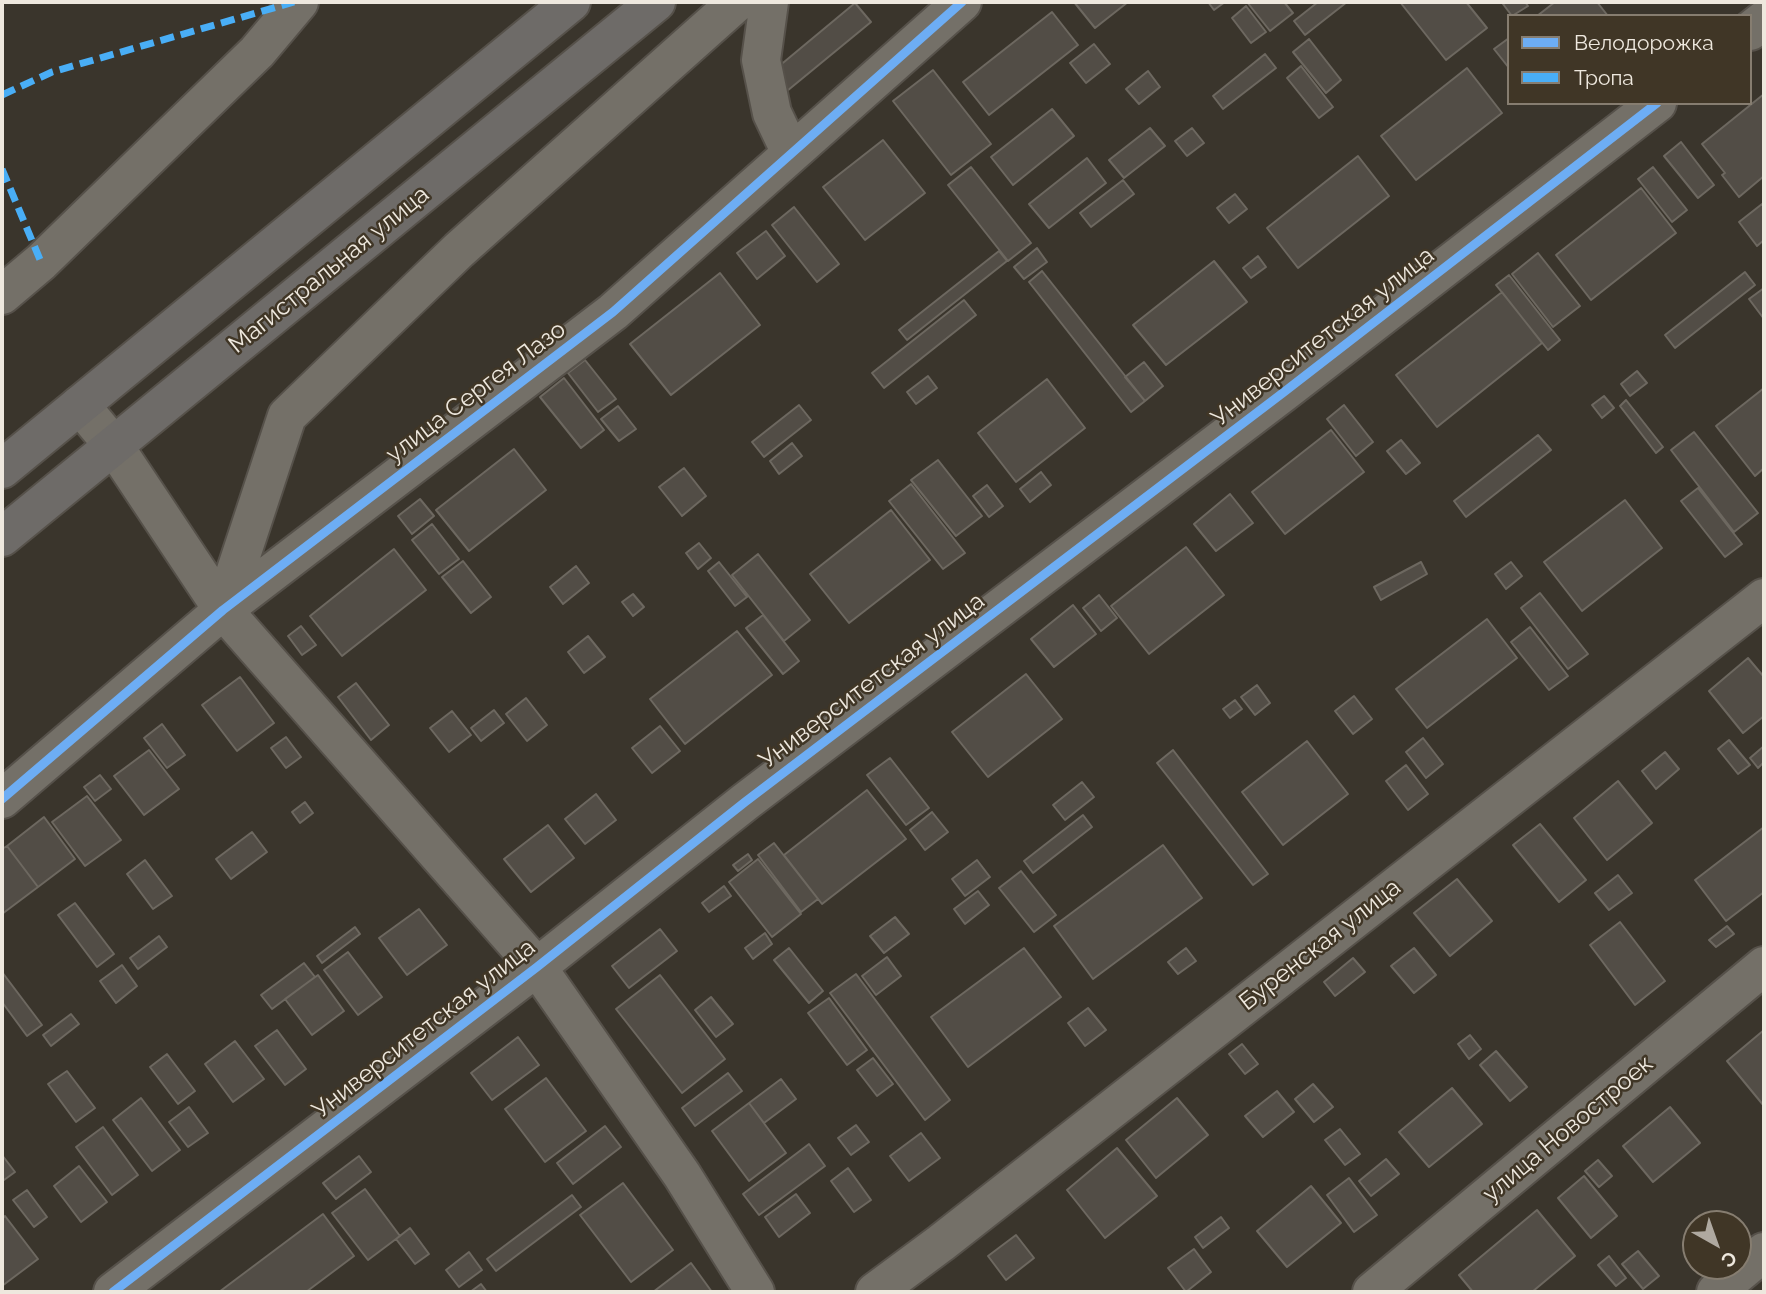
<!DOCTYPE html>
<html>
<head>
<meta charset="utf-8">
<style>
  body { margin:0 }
  #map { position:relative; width:1766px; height:1294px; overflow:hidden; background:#3a352c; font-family:Raleway,sans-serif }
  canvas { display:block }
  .frame { position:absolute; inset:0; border:4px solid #eee8de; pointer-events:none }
  .legend { position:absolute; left:1507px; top:14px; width:245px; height:91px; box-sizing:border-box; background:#403626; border:2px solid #867d70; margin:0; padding:9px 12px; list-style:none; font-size:21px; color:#eee8de }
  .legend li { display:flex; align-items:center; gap:14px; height:35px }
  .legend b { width:35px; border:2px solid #867d70 }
  .north { position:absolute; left:1682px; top:1210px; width:70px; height:70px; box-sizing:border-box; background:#403626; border:2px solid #867d70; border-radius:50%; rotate:140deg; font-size:19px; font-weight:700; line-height:28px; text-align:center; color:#eee8de }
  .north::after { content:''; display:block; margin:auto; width:24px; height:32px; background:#afa9a0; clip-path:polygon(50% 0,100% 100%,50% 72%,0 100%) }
</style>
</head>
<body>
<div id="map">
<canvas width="1766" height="1294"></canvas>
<div class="frame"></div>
<ul class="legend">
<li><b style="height:9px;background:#6dadf4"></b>Велодорожка</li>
<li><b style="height:9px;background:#49aef6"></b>Тропа</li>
</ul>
<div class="north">С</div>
</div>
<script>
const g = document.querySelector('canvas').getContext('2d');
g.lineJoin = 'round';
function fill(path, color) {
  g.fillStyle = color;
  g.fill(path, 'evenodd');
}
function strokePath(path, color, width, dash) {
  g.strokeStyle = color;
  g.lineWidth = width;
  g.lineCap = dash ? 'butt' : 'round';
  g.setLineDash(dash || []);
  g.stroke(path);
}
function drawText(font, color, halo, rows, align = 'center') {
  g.font = font + ' Raleway,sans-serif';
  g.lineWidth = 5;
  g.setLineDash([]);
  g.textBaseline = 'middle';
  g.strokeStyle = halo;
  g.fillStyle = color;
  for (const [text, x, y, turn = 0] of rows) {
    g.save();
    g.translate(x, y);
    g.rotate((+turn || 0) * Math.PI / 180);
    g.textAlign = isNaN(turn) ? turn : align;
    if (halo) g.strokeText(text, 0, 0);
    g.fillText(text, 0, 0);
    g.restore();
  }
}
const building = new Path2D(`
  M1074 2H1128L1095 28Z
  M1208 2H1225L1214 10Z
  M1247 2H1284L1293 13 1270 31Z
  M1318 2H1347L1305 35 1294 21Z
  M1400 2H1466L1487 28 1446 60Z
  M1507 2H1525L1528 6 1512 16 1503 4Z
  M1555 2H1597L1608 16H1537Z
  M855 3 871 22 787 91 772 72Z
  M1246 6 1266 32 1251 43 1232 18Z
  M1052 12 1078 45 989 115 963 82Z
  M1509 38V68L1494 49Z
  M1309 39 1341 80 1326 93 1293 52Z
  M1094 44 1110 64 1086 83 1070 63Z
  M1265 54 1276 68 1223 109 1213 96Z
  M1301 66 1333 107 1319 118 1287 78Z
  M1467 68 1502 113 1416 180 1381 136Z
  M933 70 991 144 951 175 893 101Z
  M1148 71 1160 87 1139 104 1126 89Z
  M1764 94V176L1739 197 1722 175 1725 173 1702 144Z
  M1052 109 1074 136 1013 185 991 157Z
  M1150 128 1165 146 1124 178 1109 160Z
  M1192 128 1204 143 1187 156 1175 141Z
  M883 140 925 193 865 240 823 187Z
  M1681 142 1714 185 1698 198 1664 156Z
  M1358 156 1389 196 1298 268 1267 228Z
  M1087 158 1106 183 1049 228 1029 204Z
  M971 167 1031 243 1008 261 948 185Z
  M1653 167 1687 210 1672 222 1638 179Z
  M1123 180 1134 194 1091 227 1080 213Z
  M1641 188 1676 233 1591 300 1556 255Z
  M1235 194 1247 209 1229 223 1217 208Z
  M1762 204 1764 207V240L1757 246 1739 222Z
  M794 207 839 264 817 282 772 225Z
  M766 231 785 256 757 279 737 253Z
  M1037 248 1047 262 1024 279 1014 267Z
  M999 251 1007 261 907 340 899 330Z
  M1538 253 1580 306 1553 327 1512 274Z
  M1258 256 1266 267 1251 278 1243 268Z
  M1214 261 1247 302 1166 365 1133 325Z
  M1042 271 1145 401 1131 412 1029 282Z
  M1745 272 1755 285 1675 348 1665 335Z
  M720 273 760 325 671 395 630 344Z
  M1509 275 1560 340 1548 350 1496 285Z
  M1764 288V319L1749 299Z
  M1502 292 1542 343 1437 427 1396 375Z
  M964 300 976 315 884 388 872 373Z
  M585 360 616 399 598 412 568 373Z
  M1144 362 1163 386 1145 401 1125 377Z
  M1637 371 1647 383 1630 396 1621 384Z
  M928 376 937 388 916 404 907 392Z
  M564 378 604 430 581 448 540 397Z
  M1047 379 1085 428 1016 482 978 433Z
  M1764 388V468L1755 476 1716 426Z
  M1604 396 1614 408 1602 418 1592 405Z
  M1626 400 1663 447 1656 453 1620 406Z
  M799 405 811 420 764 457 752 442Z
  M1344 405 1373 442 1356 456 1327 419Z
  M618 406 636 429 619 441 601 419Z
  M1331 430 1364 472 1285 534 1252 492Z
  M1694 432 1758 513 1734 532 1671 450Z
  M1538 435 1551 450 1466 517 1454 501Z
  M1401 440 1420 463 1406 474 1387 451Z
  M792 443 802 456 779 474 770 461Z
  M514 449 546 490 469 551 436 510Z
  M938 460 982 516 956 536 911 480Z
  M684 468 706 496 682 516 659 487Z
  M1041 472 1051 485 1030 502 1020 489Z
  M911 484 965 553 943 569 889 501Z
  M987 485 1003 506 989 517 973 496Z
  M1698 488 1742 544 1725 557 1681 501Z
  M1230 494 1253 523 1216 551 1194 524Z
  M420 499 434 516 412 534 398 516Z
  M1625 500 1662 548 1582 611 1544 562Z
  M891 510 930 560 849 623 810 574Z
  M432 524 459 559 439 574 412 540Z
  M699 543 711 558 698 569 686 553Z
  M1186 547 1224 595 1149 654 1111 606Z
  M394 549 426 590 342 656 310 616Z
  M758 554 810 620 784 641 732 575Z
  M463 561 491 597 471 613 442 577Z
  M719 562 747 597 735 606 708 571Z
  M1421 562 1427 574 1381 600 1374 587Z
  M1511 562 1522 576 1506 589 1495 574Z
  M576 566 589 583 563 604 550 587Z
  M1540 593 1588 654 1568 669 1521 608Z
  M633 594 644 607 633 616 622 602Z
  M1099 595 1117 618 1101 631 1083 608Z
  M1073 605 1096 634 1054 667 1031 639Z
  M763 615 799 661 783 674 746 628Z
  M1487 619 1517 658 1427 728 1396 689Z
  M301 626 316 645 302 655 288 636Z
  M1530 627 1568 676 1549 690 1511 642Z
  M737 631 772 675 685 744 650 699Z
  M588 636 605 657 584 673 568 652Z
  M1748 658 1764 677V716L1743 733 1709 691Z
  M1026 674 1062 719 988 777 952 732Z
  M240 677 274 723 237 751 202 705Z
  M356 683 389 725 371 740 338 697Z
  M1257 685 1270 703 1255 715 1241 697Z
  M1354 696 1372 719 1353 734 1335 711Z
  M526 698 547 725 527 741 506 714Z
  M1235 700 1242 709 1230 718 1223 709Z
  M494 710 504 723 481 741 471 728Z
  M452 711 471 735 449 752 430 728Z
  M162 724 185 755 167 768 144 738Z
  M660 726 680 751 652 773 632 748Z
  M286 737 301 757 286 768 271 748Z
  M1423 738 1443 764 1426 778 1406 752Z
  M1729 740 1750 765 1738 774 1718 749Z
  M1307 741 1348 794 1283 845 1242 792Z
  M1764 746V762L1758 768 1750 758Z
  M149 750 179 789 144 815 114 776Z
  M1173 750 1268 874 1253 885 1157 763Z
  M1665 752 1679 769 1656 789 1642 771Z
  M890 758 929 808 906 825 867 775Z
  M1406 765 1428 794 1408 810 1386 781Z
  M100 775 111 789 95 801 84 787Z
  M1618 781 1652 823 1607 860 1574 818Z
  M1082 782 1094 797 1065 820 1053 805Z
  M867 790 906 839 822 904 784 855Z
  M596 794 616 820 585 844 565 819Z
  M87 796 121 840 85 866 52 822Z
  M305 802 313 813 300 823 292 812Z
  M932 812 948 832 925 850 910 830Z
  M1083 815 1092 827 1033 873 1024 861Z
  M44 817 75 859 38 887 7 846Z
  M1540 824 1586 880 1559 902 1513 845Z
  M548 825 574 858 531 892 504 859Z
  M1764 827V892L1726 921 1695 880Z
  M252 832 267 852 231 879 216 859Z
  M774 843 818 899 801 912 758 855Z
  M1163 845 1202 898 1093 979 1054 926Z
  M7 846 38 887 2 914V849Z
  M748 854 752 860 738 871 733 865Z
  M758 859 801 914 772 937 729 882Z
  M145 860 172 896 153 909 127 874Z
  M977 860 990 877 965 896 952 879Z
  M1021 871 1056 915 1034 932 999 888Z
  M1618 875 1632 893 1609 910 1595 893Z
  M1457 879 1492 921 1450 956 1414 913Z
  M724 886 731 896 709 912 702 903Z
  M978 891 989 905 965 924 954 909Z
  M75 903 114 954 97 967 58 915Z
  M419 909 447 945 407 975 379 938Z
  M895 917 909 934 884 953 870 936Z
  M1620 922 1665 981 1635 1005 1590 945Z
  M1727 926 1734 934 1716 947 1709 940Z
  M355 927 360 934 322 963 317 956Z
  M660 929 677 951 629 988 612 966Z
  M765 933 772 944 753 959 745 948Z
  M159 936 167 947 138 969 130 958Z
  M789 948 823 991 809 1003 774 960Z
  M1024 948 1061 997 968 1067 931 1017Z
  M1186 948 1196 961 1178 974 1168 962Z
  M1414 948 1436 975 1414 993 1391 966Z
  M348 952 382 997 358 1015 324 970Z
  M887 957 901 976 876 995 862 976Z
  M1353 958 1365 972 1335 996 1324 982Z
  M304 963 315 977 272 1009 261 995Z
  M122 965 137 986 116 1003 100 981Z
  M2 972 42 1025 27 1036 2 1002Z
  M856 974 950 1100 925 1120 830 993Z
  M318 975 344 1011 312 1035 285 999Z
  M660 975 725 1059 682 1093 616 1009Z
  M711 997 733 1024 716 1037 695 1010Z
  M829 998 867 1050 847 1065 808 1013Z
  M1088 1008 1106 1030 1085 1046 1068 1023Z
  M71 1014 79 1024 51 1046 43 1035Z
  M277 1030 306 1069 285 1085 255 1046Z
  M1764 1030V1106L1727 1061Z
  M1470 1035 1481 1049 1469 1059 1458 1044Z
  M518 1037 539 1065 492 1100 471 1073Z
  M235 1041 264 1079 233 1102 205 1064Z
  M1242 1044 1258 1064 1245 1074 1229 1054Z
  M1496 1051 1527 1087 1510 1101 1480 1065Z
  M167 1054 195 1091 178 1104 150 1067Z
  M873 1058 893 1084 877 1096 857 1070Z
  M67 1071 95 1108 76 1122 48 1084Z
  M728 1073 742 1091 695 1126 682 1108Z
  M546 1078 586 1131 545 1162 505 1109Z
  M781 1079 796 1099 764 1123 749 1103Z
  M1313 1084 1333 1107 1314 1122 1295 1099Z
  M1452 1088 1482 1124 1429 1167 1399 1132Z
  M1277 1091 1294 1112 1263 1137 1245 1116Z
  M141 1098 180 1150 152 1171 113 1120Z
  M1177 1098 1208 1135 1156 1178 1126 1140Z
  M749 1103 786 1153 749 1181 712 1131Z
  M189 1107 208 1133 188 1147 169 1122Z
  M1670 1107 1700 1143 1653 1182 1623 1146Z
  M856 1125 869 1142 851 1155 838 1138Z
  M605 1126 621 1147 573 1184 557 1163Z
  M103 1127 138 1175 112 1195 76 1147Z
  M1340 1129 1360 1154 1345 1165 1325 1140Z
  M921 1133 940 1158 909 1181 890 1156Z
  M809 1144 825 1166 759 1215 743 1194Z
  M1117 1148 1157 1196 1105 1238 1067 1190Z
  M2 1155 15 1172 4 1180 2 1177Z
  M359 1156 371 1172 336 1199 323 1183Z
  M1386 1159 1399 1174 1371 1196 1359 1181Z
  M1598 1160 1612 1176 1599 1187 1585 1171Z
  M79 1166 107 1202 81 1222 54 1186Z
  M848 1168 871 1200 854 1212 831 1181Z
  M1584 1176 1617 1216 1591 1238 1558 1198Z
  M1349 1178 1377 1215 1354 1232 1327 1195Z
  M623 1183 673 1250 631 1282 580 1215Z
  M1311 1186 1341 1223 1287 1267 1257 1231Z
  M365 1189 400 1236 368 1260 332 1213Z
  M27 1190 47 1217 34 1227 13 1200Z
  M796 1194 810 1213 779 1237 765 1217Z
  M572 1195 581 1207 496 1271 487 1259Z
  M1537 1210 1575 1256 1532 1292H1473L1459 1275Z
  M323 1214 354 1256 306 1292H219Z
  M5 1216 38 1259 2 1286V1219Z
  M1221 1217 1229 1228 1203 1248 1195 1237Z
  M410 1228 429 1254 415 1264 396 1239Z
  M1016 1235 1034 1258 1006 1280 988 1256Z
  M1194 1249 1211 1272 1186 1292 1168 1268Z
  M1638 1251 1659 1276 1643 1289 1622 1264Z
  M469 1252 482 1270 459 1287 446 1270Z
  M1609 1256 1626 1278 1616 1286 1598 1265Z
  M691 1263 712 1292H653Z
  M481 1284 487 1292H470Z`);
fill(building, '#524d46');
strokePath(building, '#6d6860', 2);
const minor = new Path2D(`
  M769 2 761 60 772 113 791 153
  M1750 31 1764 20
  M2 295 41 262 257 52 299 2
  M80 405 114 446 223 610 537 967 682 1175 755 1292
  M223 610 287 416 459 250 737 2
  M2 799 223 610 613 312 962 2
  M113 1292 537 967 745 802 1284 392 1657 103
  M875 1292 941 1243 1764 598
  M1372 1292 1764 966
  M1716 1292 1764 1252`);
const major = new Path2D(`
  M2 469 571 2
  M2 537 656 2`);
strokePath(minor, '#56514a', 42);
strokePath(major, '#56514a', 42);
strokePath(minor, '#747068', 38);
strokePath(major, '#6e6b68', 38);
strokePath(new Path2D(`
  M2 95 52 72 294 2
  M2 169 41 262`), '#49aef6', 7, [14, 7]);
strokePath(new Path2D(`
  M2 799 223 610 613 312 962 2
  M113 1292 537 967 745 802 1284 392 1657 103`), '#6dadf4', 9);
drawText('24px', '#eee8de', '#403626', [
  ["Магистральная улица",329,270,-39],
  ["Университетская улица",1323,337,-38],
  ["улица Сергея Лазо",476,392,-37],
  ["Университетская улица",872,681,-37],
  ["Буренская улица",1320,945,-38],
  ["Университетская улица",424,1029,-38],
  ["улица Новостроек",1568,1129,-40]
]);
</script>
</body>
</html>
